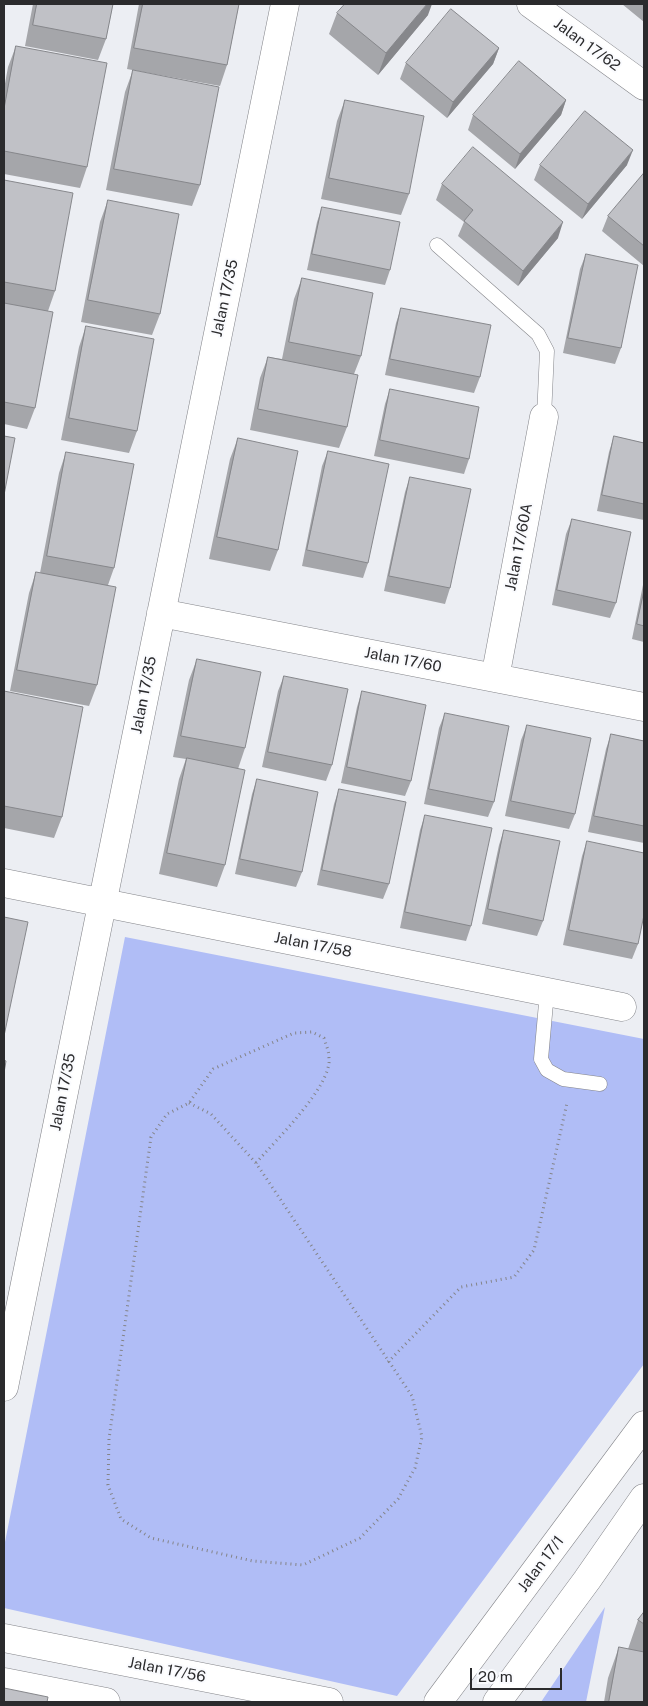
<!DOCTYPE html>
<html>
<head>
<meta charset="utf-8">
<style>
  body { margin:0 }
  #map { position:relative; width:648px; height:1706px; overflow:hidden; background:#eceef3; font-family:"Public Sans",sans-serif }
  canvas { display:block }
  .frame { position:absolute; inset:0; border:5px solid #2b2b2d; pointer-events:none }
  .scale { position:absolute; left:470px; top:1668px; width:92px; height:22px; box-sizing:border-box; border:2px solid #2b2b2d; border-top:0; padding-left:6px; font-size:15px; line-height:18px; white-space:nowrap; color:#2b2b2d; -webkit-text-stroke:4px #fafbfe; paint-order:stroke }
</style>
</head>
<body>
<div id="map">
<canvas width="648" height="1706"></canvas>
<div class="frame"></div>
<div class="scale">20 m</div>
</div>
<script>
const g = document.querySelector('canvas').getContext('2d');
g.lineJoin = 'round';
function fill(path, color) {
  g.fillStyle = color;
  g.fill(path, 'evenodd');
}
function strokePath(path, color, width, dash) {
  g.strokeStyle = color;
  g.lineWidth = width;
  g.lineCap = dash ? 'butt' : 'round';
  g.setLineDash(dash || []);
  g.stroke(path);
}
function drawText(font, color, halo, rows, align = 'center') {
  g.font = font + ' "Public Sans",sans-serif';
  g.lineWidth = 4;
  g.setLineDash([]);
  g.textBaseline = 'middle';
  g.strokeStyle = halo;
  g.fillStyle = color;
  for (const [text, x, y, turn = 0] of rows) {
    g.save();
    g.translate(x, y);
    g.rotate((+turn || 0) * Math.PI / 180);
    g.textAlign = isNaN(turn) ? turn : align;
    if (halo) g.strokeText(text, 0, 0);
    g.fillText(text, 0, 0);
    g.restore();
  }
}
fill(new Path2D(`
  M125 937 644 1039V1364L397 1696 4 1608V1547Z
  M605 1607 586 1702H541Z`), '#b0bdf6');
const lane = new Path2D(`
  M437 245 538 334 547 351 544 417
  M547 992 541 1059 547 1070 563 1079 600 1084`);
const street = new Path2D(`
  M531 4 644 86
  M161 613 644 707
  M495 678 544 417
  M4 883 622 1007
  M4 1387 285 4
  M4 1638 329 1702
  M4 1682 106 1702`);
const secondary = new Path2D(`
  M438 1702 644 1425
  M497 1702 587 1580 644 1498`);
strokePath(lane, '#84858a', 15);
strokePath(street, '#84858a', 29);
strokePath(secondary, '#84858a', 29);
strokePath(new Path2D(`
  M189 1103 211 1114 256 1163 412 1396 422 1437 415 1468 398 1499 360 1538 303 1565 253 1561 151 1538 121 1519 108 1485 109 1439 151 1137 167 1114 189 1103 213 1069 294 1033 312 1032 324 1038C326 1045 329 1051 329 1058 332 1086 275 1141 256 1163
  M388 1362 461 1287 514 1277 534 1250 567 1103`), '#848488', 3, [1, 4]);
strokePath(lane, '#fff', 14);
strokePath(street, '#fff', 28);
strokePath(secondary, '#fff', 28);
fill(new Path2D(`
  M33 4H113L106 39 98 60 25 46Z
  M139 4H239L227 65 220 86 127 69Z
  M622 4H644V22Z
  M337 13 428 15 378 75 329 34Z
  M16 46 87 167 80 188 4 174V89L8 67Z
  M499 48 493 64 447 118 400 79 406 63Z
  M133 70 200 185 192 206 106 190 125 92Z
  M345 100 409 194 401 215 321 199 337 121Z
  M566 100 561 115 515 169 468 130 473 115Z
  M540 165H627L582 219 534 180Z
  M644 173V266L602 231 608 216Z
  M4 180 55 291 48 311 35 408 27 429 4 424Z
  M442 184 558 238 518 286 458 236 464 222 436 200Z
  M108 200 160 314 152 335 81 322 100 222Z
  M322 207 390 270 385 285 307 270 317 222Z
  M586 254 621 348 615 364 563 353 580 269Z
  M302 278 361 356 354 374 347 427 339 448 250 430 260 378 268 357 282 359 294 299Z
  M401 308 480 377 474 393 385 375 396 323Z
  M86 326 137 431 129 453 61 440 79 347Z
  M390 389 469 459 464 474 374 456 385 404Z
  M614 436 644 443V520L597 511 609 452Z
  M238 438 278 550 270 571 209 559 230 459Z
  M328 451 368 563 363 578 302 566 322 466Z
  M66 452 114 568 108 585 97 685 89 706 10 691 29 593 36 572 40 573 59 473Z
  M410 477 450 588 445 604 384 591 405 492Z
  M572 519 616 603 610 618 552 605 566 534Z
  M644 580V642L632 639Z
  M197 659 245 748 238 769 225 865 217 887 159 874 179 779 186 759 173 757 189 680Z
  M284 676 332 765 326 781 262 767 278 691Z
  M4 691 62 817 54 838 4 828Z
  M362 691 411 781 405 796 341 783 357 707Z
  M445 713 494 802 488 817 424 804 439 728Z
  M527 725 575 814 569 829 505 816 521 740Z
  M611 734 644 741V843L588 832 606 749Z
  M257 779 302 872 296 887 235 874 252 794Z
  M339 789 389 884 383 899 317 885 334 804Z
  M425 815 471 926 466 941 400 928 420 830Z
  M504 830 543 921 537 936 482 924 499 845Z
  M587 841 638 944 632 959 563 945 582 856Z
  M644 1612V1702H604L608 1678 619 1647 628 1649 638 1620Z`), '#a5a6aa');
fill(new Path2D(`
  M427 4H432L428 15 378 75 386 53Z
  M499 48 493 64 447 118 453 102Z
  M566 100 561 115 515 169 520 154Z
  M633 150 627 165 582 219 588 204Z
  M563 222 558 238 518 286 523 271Z`), '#86878b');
const building = new Path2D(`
  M37 4H113L106 39 33 25Z
  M143 4H239L227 65 134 48Z
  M345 4H427L386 53 337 13Z
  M451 9 499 48 453 102 406 63Z
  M16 46 107 63 87 167 4 151V109Z
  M519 61 566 100 520 154 473 115Z
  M133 70 219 87 200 185 114 169Z
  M345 100 424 116 409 194 329 178Z
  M585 111 633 150 588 204 540 165Z
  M473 147 563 222 523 271 464 221 473 210 442 184Z
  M644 173V246L608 216Z
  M4 180 73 193 55 291 4 282Z
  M108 200 179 214 160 314 88 300Z
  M322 207 400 222 390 270 312 254Z
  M586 254 638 265 621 348 568 338Z
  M302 278 373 293 361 356 289 342Z
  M4 303 53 312 35 408 4 402Z
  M401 308 491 325 480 377 390 359Z
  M86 326 154 339 137 431 69 418Z
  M268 357 358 375 347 427 258 409Z
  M390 389 479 407 469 459 380 440Z
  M4 436 15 438 4 495Z
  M614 436 644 443V504L602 495Z
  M238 438 298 451 278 550 217 537Z
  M328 451 389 464 368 563 307 550Z
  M66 452 134 464 114 568 47 556Z
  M410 477 471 489 450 588 389 576Z
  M572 519 631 532 616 603 557 590Z
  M36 572 116 587 97 685 17 670Z
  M644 591V626L637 624Z
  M197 659 261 672 245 748 181 736Z
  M284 676 348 689 332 765 268 752Z
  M4 691 83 707 62 817 4 806Z
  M362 691 426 705 411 781 347 767Z
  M445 713 509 726 494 802 429 789Z
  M527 725 591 738 575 814 511 801Z
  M611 734 644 741V826L594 816Z
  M187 758 245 770 225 865 167 853Z
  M257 779 318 792 302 872 240 859Z
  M339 789 406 802 389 884 322 870Z
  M425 815 492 828 471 926 405 912Z
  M504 830 560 841 543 921 488 909Z
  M587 841 644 853V915L638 944 569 930Z
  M4 917 28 922 4 1036Z
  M4 1060 6 1061 4 1073Z
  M644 1612V1624L638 1620Z
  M619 1647 644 1652V1702H609Z
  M4 1688 48 1697 47 1702H4Z`);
fill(building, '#c0c1c6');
strokePath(building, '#86878b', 1);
drawText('15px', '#2b2b2d', '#fafbfe', [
  ["Jalan 17/62",587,45,36],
  ["Jalan 17/35",225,298,-78],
  ["Jalan 17/60A",519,547,-79],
  ["Jalan 17/60",403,660,11],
  ["Jalan 17/35",144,695,-79],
  ["Jalan 17/58",313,945,11],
  ["Jalan 17/35",63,1092,-79],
  ["Jalan 17/1",541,1564,-53],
  ["Jalan 17/56",167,1670,11]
]);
</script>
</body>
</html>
